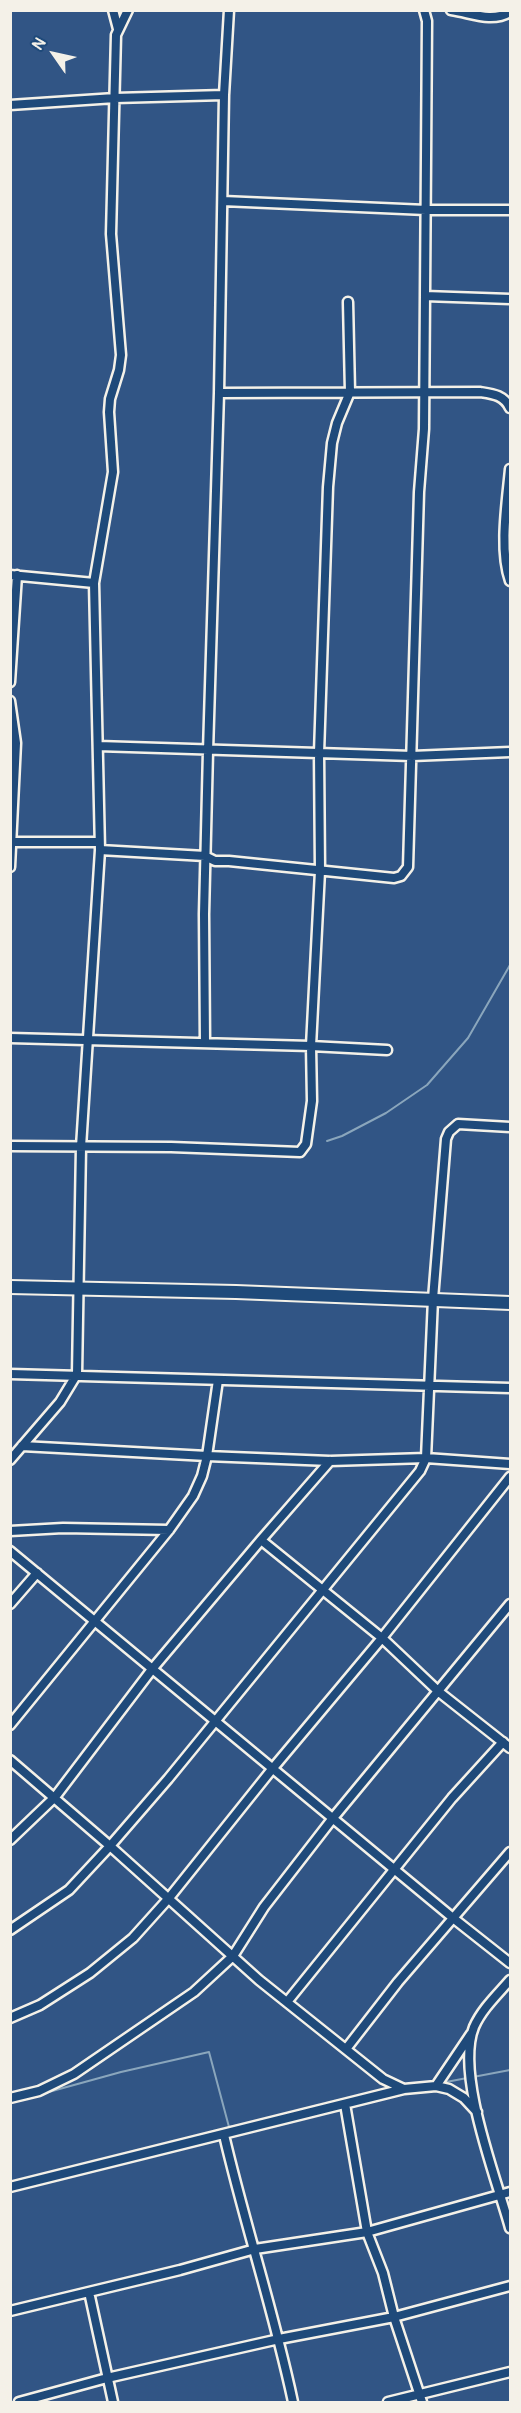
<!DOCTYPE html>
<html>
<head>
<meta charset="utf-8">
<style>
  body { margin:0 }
  #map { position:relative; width:521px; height:2413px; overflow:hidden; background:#315585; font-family:Pangolin,sans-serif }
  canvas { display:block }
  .frame { position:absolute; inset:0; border:12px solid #f4f1e8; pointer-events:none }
  .north { position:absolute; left:24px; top:24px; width:60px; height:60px; -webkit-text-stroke:4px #1f4a7a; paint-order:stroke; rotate:304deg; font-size:16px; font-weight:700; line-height:24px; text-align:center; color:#f4f1e8 }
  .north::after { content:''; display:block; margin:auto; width:21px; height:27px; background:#f4f1e8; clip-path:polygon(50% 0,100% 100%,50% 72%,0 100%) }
</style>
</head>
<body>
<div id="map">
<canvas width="521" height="2413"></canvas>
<div class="frame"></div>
<div class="north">N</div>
</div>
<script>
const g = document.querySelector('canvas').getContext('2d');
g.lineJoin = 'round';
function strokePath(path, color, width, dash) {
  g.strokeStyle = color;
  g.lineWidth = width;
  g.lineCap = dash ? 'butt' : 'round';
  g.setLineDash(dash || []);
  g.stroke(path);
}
strokePath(new Path2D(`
  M327 1141 342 1136 386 1113 427 1085 468 1038 510 965
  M473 2077 510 2070
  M441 2083 467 2078
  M45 2093 121 2072 209 2052 229 2127 256 2122`), '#8aa6bc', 2);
const minor = new Path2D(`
  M113 10 118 29
  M451 10C472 13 491 23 510 12
  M10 105 115 98 224 95
  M223 201 426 210H510
  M425 296 510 299
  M219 393 480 392C493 394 504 395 510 408
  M510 469C507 502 499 550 510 581
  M10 575 94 583
  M10 682 17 575
  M10 701 16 743 10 867
  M98 746 412 756 510 752
  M10 842H99
  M100 850 205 856 215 861H229L394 878 401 876 408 867 419 492 424 429 427 21 424 10
  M10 1038 311 1046 387 1050
  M205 1043 204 914 208 751 219 393 224 95 229 10
  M10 1146 171 1147 300 1152 306 1144 312 1101 311 1046 320 871 319 753 328 487 332 443 337 423 350 392 348 302
  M10 1374 510 1388
  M22 1446 207 1456 330 1461 426 1458 510 1464
  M10 1460 60 1402 77 1374 81 1147 100 850 94 583 113 472 109 412 110 399 119 370 121 355 111 234 116 35 128 10
  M10 1531 63 1528 169 1530
  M261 1540 382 1638 439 1692 510 1748
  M10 1551 453 1918 510 1963
  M10 1604 37 1573
  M10 1725 169 1530 193 1496 202 1476 207 1456 218 1380
  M10 1760 110 1846 259 1980 383 2079 404 2089 436 2086 449 2089 464 2098 477 2112
  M10 1840 55 1797 153 1668 261 1540 330 1461
  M10 1930 69 1890 110 1846 168 1779 420 1471 426 1458 433 1299 446 1139 449 1132 458 1124 510 1127
  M510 1980C497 1995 482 2009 474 2027 455 2074 497 2180 510 2228
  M287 2002 452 1798 503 1742
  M10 2018 40 2005 90 1973 133 1938 169 1898 273 1768 382 1638 510 1477
  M346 2049 398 1982 510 1852
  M436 2086 471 2034
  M10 2098 39 2091 74 2074 194 1992 233 1956 264 1907 333 1818 510 1604
  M345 2104 367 2232 383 2273 394 2317 422 2402
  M224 2135C245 2225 274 2312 293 2402
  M10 2187 404 2089
  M89 2292 113 2402
  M10 2311 180 2270 255 2249 367 2232 510 2192
  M19 2402 107 2378 279 2339 394 2317 510 2286
  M388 2402 510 2372`);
const secondary = new Path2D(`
  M10 1287 236 1292 510 1303`);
strokePath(minor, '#f4f1e8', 13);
strokePath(secondary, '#f4f1e8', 16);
strokePath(minor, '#1f4a7a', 8);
strokePath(secondary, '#1f4a7a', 12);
</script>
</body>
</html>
